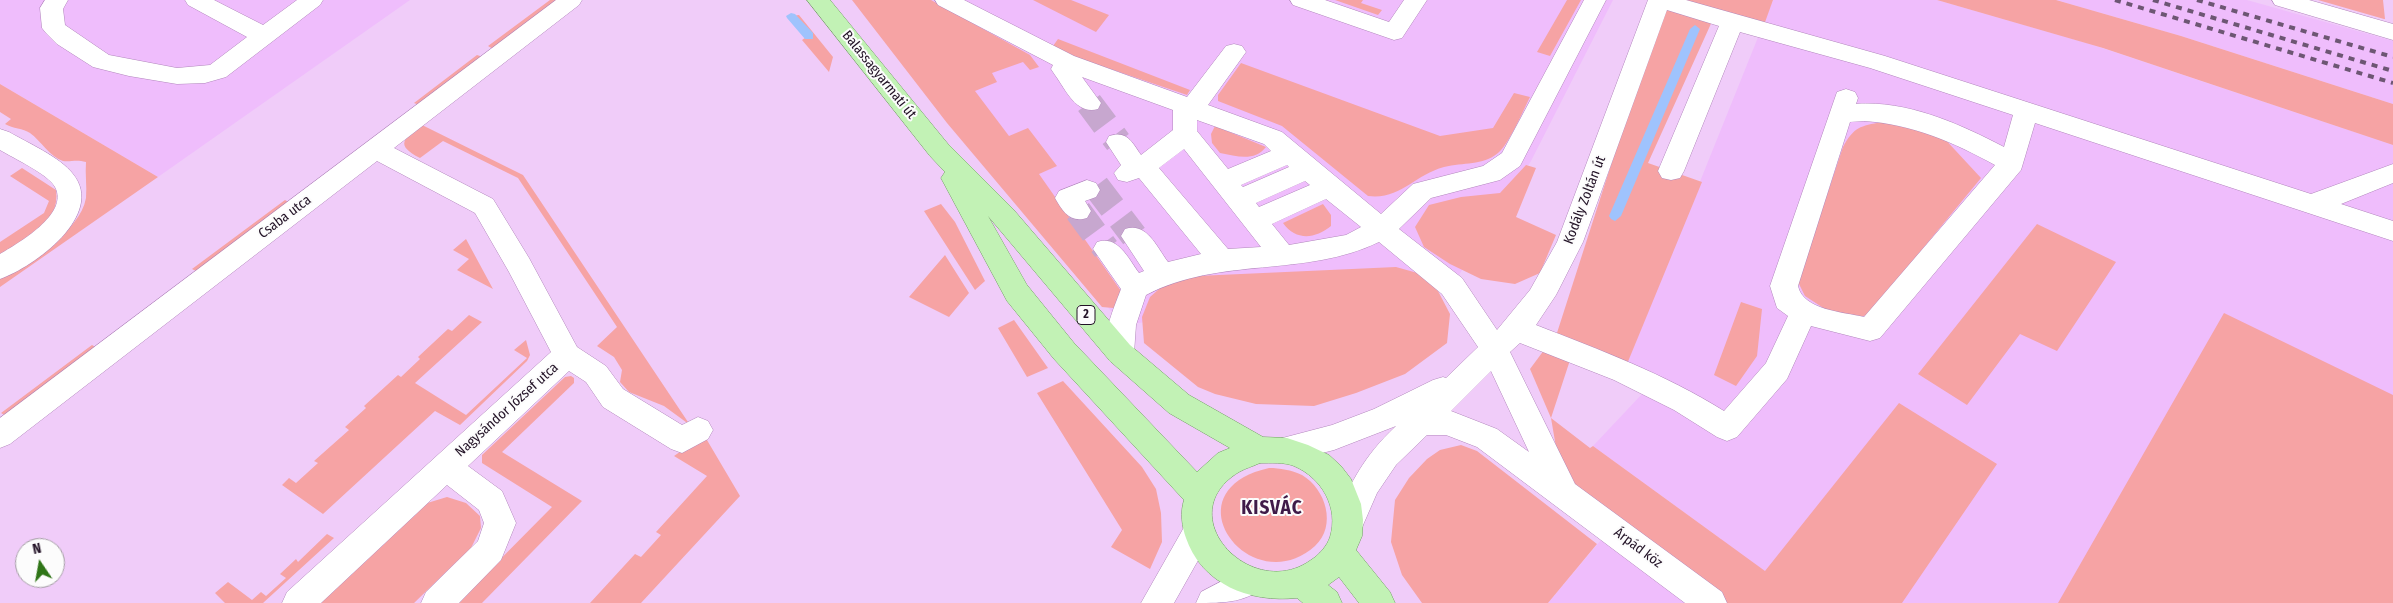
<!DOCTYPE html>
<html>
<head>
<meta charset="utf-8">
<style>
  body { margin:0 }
  #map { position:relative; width:2393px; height:603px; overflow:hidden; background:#f0ccf9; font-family:"Fira Sans Condensed",sans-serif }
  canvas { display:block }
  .north { position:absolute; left:15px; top:538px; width:50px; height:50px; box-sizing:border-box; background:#fcfcfc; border:1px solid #a59ea6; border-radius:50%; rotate:348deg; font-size:14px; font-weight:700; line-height:20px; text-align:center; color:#221226 }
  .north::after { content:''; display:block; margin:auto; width:18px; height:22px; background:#2f7517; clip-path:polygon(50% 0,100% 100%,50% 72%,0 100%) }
</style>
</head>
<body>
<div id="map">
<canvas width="2393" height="603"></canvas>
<div class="north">N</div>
</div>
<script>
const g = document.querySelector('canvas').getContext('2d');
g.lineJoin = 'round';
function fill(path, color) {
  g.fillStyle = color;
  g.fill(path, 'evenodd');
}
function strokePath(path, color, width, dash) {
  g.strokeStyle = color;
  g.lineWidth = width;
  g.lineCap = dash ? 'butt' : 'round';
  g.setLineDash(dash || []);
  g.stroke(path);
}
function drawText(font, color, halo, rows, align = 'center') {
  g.font = font + ' "Fira Sans Condensed",sans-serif';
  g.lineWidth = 4;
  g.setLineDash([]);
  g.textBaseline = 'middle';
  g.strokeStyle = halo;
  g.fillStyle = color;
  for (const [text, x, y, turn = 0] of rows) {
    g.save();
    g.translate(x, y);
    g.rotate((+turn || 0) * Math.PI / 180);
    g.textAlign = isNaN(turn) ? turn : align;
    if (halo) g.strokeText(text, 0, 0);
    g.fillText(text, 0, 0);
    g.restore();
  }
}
fill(new Path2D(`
  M0 0H410L158 177 0 84Z
  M863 0H1613L1531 161 1452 286 1122 325Z
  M1773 0H1937L2090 44 2393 145V603H1762L1705 561 1721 539 1593 446 1642 394 1621 378Z
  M2056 0H2247L2393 41V104L2181 36Z
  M1611 528 1714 603H1548Z`), '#efbdfc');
fill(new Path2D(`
  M550 0H559L493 49 488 46Z
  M852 0H931L1030 55 1039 67 1030 70 1023 62 992 73 997 82 975 91 1009 136 1028 128 1057 166 1039 174 1121 291 1120 305 1113 308 1102 307 947 123Z
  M1033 0H1071L1109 15 1096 32Z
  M1335 0H1363L1361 3 1382 10 1378 15Z
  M1567 0H1581L1550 56 1537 52Z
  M1664 0H1773L1764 25 1714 17 1648 163 1702 182 1627 364 1556 336Z
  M1937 0H2056L2181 36 2393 104V145L2103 48Z
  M2318 0H2383L2385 19H2384Z
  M799 15 833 57 829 72 802 40 809 35 791 16Z
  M1058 39 1190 90 1187 95 1072 56 1053 46Z
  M477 55 483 57 419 105 414 103Z
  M1241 63 1440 136 1493 128 1514 93 1530 97C1524 109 1508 146 1498 153 1482 166 1464 162 1444 167 1414 175 1401 200 1368 196L1282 126 1218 101V95Z
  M0 84 158 177 0 287V279C27 260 80 233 86 198 87 186 85 174 86 162 76 159 71 162 63 161 50 157 41 141 30 133 23 128 13 129 5 124L11 119 0 112Z
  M1882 122H1901L1943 137 1981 178 1868 315 1853 318 1828 311 1805 296 1798 282 1843 147C1854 127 1860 126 1882 122Z
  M422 125 523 175 690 425 664 406 629 392 620 382 622 370 614 357 597 346 617 327 518 178 443 141 420 158C395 145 403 139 422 125Z
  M1215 126 1266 147C1254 162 1237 156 1220 153L1212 143 1211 134Z
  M1526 165 1536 168 1516 217 1556 235 1540 273 1515 284 1481 279 1450 264 1424 247 1415 227 1429 205 1461 197 1500 193Z
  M22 168 56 190C61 224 24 241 0 259V242L44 213 49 201 10 176Z
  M285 200 290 203 198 272 192 269Z
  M941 204 955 222 985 281 975 290 924 211Z
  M1323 204 1331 215V226C1315 239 1296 241 1283 223Z
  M2037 224 2116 262 2057 351 2020 334 1967 405 1918 374Z
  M466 239 493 289 457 270 469 259 453 250Z
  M945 255 969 293 949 317 909 297Z
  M1396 267 1421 274 1438 291 1450 314 1447 343 1405 374 1356 393 1314 406 1256 404 1215 394 1198 387 1144 343 1142 317 1150 297 1167 282 1197 276Z
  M1741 302 1762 309 1757 356 1736 386 1714 375Z
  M2224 313 2393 395V603H2058Z
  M469 315 482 322 415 383 466 415 527 358 514 350 526 340 530 355 527 361 460 425 435 411 323 514 282 485 289 478 296 483 318 463 314 461 349 430 345 427 366 408 364 406 398 375 401 377 420 359 418 357 448 329 452 331Z
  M1014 320 1048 368 1027 377 998 328Z
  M1550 342 1573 351 1551 418 1590 448 1593 446 1765 571 1899 403 1997 464 1902 603H1711L1564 494 1551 418 1530 369Z
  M92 345 97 348 6 416 1 413Z
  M571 376 574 378V383L502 452 582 501 482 603H457L552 507 482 463V455L565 377Z
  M1063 381 1142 467 1156 489 1161 513 1162 542 1150 569 1111 547 1122 530 1037 393Z
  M704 435 740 496 641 603H590L635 554 641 557 661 535 656 532 707 476 674 456Z
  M1461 445 1477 451 1597 544 1548 603H1422L1402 575 1391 542 1395 500 1409 478 1427 459 1440 450Z
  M1269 468C1280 468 1291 470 1302 475 1326 489 1337 526 1315 546 1251 603 1166 491 1269 468Z
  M447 497 466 503 480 516 481 528 471 548 414 603H320L424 504Z
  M327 534 334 538 263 603H225L215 593 228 582 252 600 261 592 266 596 286 578 280 574 296 559 298 562Z`), '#f6a3a4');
fill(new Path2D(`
  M791 13 795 14 813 33V39H805L787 18 786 16Z
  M1695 25 1700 29 1621 216 1615 221 1611 219 1609 216 1690 29Z`), '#9fc3fd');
strokePath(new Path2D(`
  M1089 103 1118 142
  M1096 186 1134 236
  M1078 211 1106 249`), '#c7a7cf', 27, [27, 14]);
const minor = new Path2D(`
  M45 0H68L63 9 65 25 109 55 177 68 210 65 247 37 188 5 185 0H214L263 25 297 0H323L320 5 226 77 205 83 177 84 129 76 93 67 57 44 46 33 42 28 40 8Z
  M556 0H582L579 5 394 148 493 199 529 258 577 347 606 366 623 389 682 425 698 417 708 421 713 430 708 439 682 453 671 449 603 407 586 382 569 371 468 466 502 491 516 523 501 560 459 603H421L426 592 478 541 484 523 479 510 447 485 321 603H282L287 592 551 352 509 272 475 213 377 161 10 444 0 448V418Z
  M935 0H964L1074 56 1187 97 1226 46 1234 44 1242 46 1246 52 1208 105 1282 132 1381 214 1413 184 1483 166 1502 153 1584 0H1606L1520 166 1500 180 1431 198 1399 229 1462 278 1497 330 1530 290 1557 242 1648 0H1686L1885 56 2311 194 2393 164V183L2341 204 2393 221V241L2035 123 2021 170 1880 338 1870 341 1811 326 1787 379 1737 437 1727 441 1717 437 1674 410 1614 380 1520 343 1510 352 1575 484 1722 592 1727 603H1685L1477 447 1446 435H1427L1396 465 1377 493 1360 532 1349 536 1338 532 1333 522C1352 481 1363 457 1396 426L1334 450 1282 463 1271 459 1267 450 1271 441 1332 425 1374 409 1433 380 1443 377 1446 378 1478 347 1442 294 1379 242C1305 278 1220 256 1146 295L1136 325 1134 353 1130 361 1120 365 1110 361C1099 339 1113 311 1121 289L1093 249 1097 242C1118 235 1128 258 1139 273L1144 271 1121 236 1125 229C1147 222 1156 246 1168 262L1201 254 1139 178 1127 182 1118 180 1114 173 1121 165 1106 142 1109 136C1127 130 1132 142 1141 155L1173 130V110L1082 77 1101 103 1098 109C1076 115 1066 90 1055 75L1051 69 1053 65 938 5ZM1667 10 1719 26 1658 171 1662 178 1671 180 1680 178 1684 171 1740 32 1870 68 2013 115 2004 147C1960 124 1907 100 1856 104L1858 98 1855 92 1846 89 1837 92 1770 286 1777 308 1788 316 1766 363 1724 411C1665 374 1600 350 1536 325L1556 295 1583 242ZM1197 120 1264 144 1271 151 1228 169 1197 131ZM1864 121C1912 124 1953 142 1995 165L1864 317C1843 312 1803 310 1798 286L1850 122ZM1184 149 1261 247 1228 249 1159 168ZM1287 165 1289 167 1243 187 1241 185ZM1305 181 1310 185 1259 207 1256 203ZM1326 199 1361 227 1346 235 1289 245 1272 224ZM1491 371 1529 452 1497 429 1451 411Z
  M1290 0H1325L1389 22 1404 0H1427L1402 38 1394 40 1293 5Z
  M2272 0H2309L2393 24V40L2275 5Z
  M0 129 9 132C28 143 60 157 73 174 106 215 34 267 0 279V254C17 244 70 214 55 187 48 174 13 158 0 150Z
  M1087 180 1096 183 1100 190 1096 197 1085 201 1091 211 1087 218C1070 223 1063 212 1055 198L1059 191Z
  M1198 518 1209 522 1214 532 1174 603H1141L1187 522Z
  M1249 567 1260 572 1265 582C1253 603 1222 603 1196 603L1201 592Z`);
const major = new Path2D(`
  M807 0H830L948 144 1013 209 1130 345 1189 395 1263 437 1287 438 1308 445 1329 455 1341 466 1351 479 1361 504 1363 520 1362 536 1356 550 1390 592 1395 603H1359L1339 577 1328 585 1337 592 1342 603H1303L1297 598C1249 603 1202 584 1186 538 1182 527 1180 512 1184 500L1054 359 1007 301 941 178 945 172 930 156ZM988 216 1110 361 1169 413 1230 448 1218 453 1197 472 1074 343 1027 285ZM1260 463C1271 463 1284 462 1294 466 1322 478 1339 508 1330 537 1327 546 1319 555 1311 560 1252 603 1168 515 1239 472 1246 468 1254 466 1260 463Z`);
strokePath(minor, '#b187bc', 1);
strokePath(major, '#709e63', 1);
fill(minor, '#fff');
fill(major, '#c2f2b5');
strokePath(new Path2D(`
  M2115 0 2393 83
  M2153 0 2393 71
  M2197 0 2393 57`), '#6d5673', 4, [6, 6]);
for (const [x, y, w] of [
  [1086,315,18]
]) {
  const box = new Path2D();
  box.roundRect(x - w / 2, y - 9.5, w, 19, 4);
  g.fillStyle = '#fcfcfc';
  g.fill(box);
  strokePath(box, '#221226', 1);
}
drawText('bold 12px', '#221226', null, [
  ["2",1086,315]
]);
drawText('14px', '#221226', '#fcfcfc', [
  ["Balassagyarmati út",879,75,51],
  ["Kodály Zoltán út",1585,200,-69],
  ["Csaba utca",285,217,-37],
  ["Nagysándor József utca",507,410,-42],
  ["Árpád köz",1638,548,37]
]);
g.letterSpacing = '1px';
drawText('bold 19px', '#3f1a48', '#fcfcfc', [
  ["KISVÁC",1272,509]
]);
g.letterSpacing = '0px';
</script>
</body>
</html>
